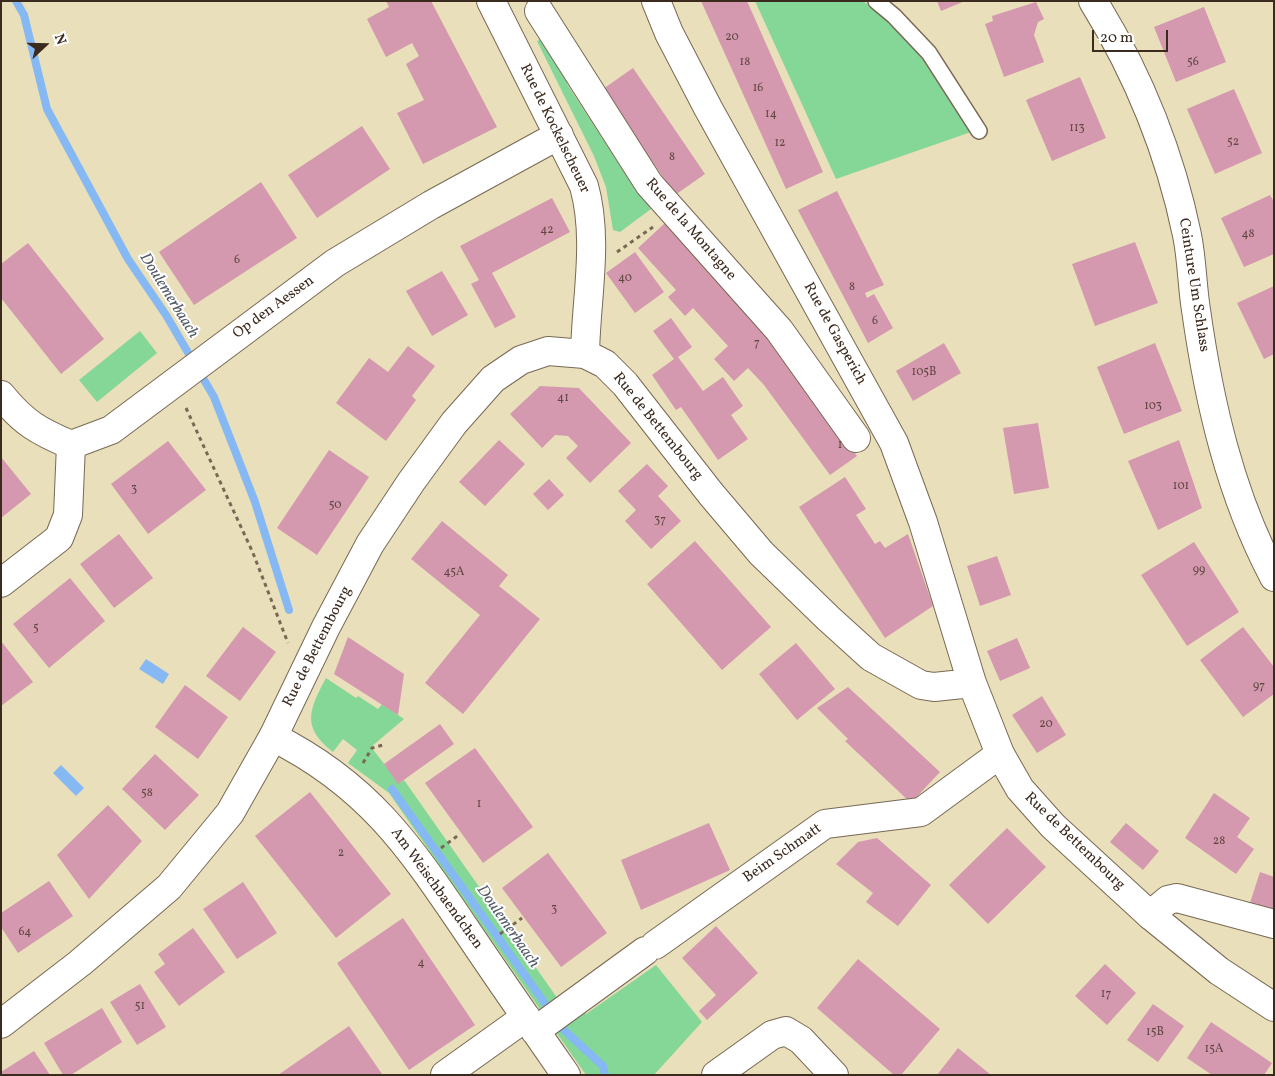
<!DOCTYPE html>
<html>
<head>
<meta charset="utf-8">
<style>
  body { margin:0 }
  #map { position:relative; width:1275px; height:1076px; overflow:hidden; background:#e9dfba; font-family:Vollkorn,serif }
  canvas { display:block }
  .frame { position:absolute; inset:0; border:2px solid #3b2a1e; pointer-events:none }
  .north { position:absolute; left:20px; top:20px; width:50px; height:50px; -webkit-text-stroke:4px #fff; paint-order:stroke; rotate:69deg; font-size:14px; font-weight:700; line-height:20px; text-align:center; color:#3b2a1e }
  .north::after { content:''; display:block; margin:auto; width:18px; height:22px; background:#3b2a1e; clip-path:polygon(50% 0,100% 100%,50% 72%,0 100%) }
  .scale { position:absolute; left:1092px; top:30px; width:76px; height:22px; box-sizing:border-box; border:2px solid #3b2a1e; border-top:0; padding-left:6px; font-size:15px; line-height:18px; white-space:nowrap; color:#3b2a1e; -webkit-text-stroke:4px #fff; paint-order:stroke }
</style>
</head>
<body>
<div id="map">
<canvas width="1275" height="1076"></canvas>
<div class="frame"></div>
<div class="north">N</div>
<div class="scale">20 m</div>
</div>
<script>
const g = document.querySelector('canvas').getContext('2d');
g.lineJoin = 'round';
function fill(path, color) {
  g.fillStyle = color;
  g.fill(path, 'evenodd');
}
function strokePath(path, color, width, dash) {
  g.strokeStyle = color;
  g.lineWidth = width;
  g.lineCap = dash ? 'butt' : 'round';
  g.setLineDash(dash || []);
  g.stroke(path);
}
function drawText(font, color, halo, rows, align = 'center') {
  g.font = font + ' Vollkorn,serif';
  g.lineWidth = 4;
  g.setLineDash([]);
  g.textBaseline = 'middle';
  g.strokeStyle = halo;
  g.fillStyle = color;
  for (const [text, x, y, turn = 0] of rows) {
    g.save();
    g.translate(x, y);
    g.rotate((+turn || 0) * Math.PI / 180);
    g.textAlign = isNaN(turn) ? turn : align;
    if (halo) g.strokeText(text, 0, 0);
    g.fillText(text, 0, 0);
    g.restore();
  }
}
fill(new Path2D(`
  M755 1H863L884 16 922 55 971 132 836 179Z
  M543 38 566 68 567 84 628 178 639 184 653 204 651 209 620 232 613 230 606 187 594 156 537 41Z
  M140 331 157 353 97 402 79 380Z
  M326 678 356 698 358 696 378 709 382 704 404 719 371 747 399 783 404 780 565 1009 584 1011 586 1014 656 965 702 1022 654 1075H586L389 793 348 763 357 750 343 739 333 752C301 727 309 710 326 678Z`), '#85d797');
fill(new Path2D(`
  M146 659 169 674 163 684 139 669Z
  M61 765 84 788 76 796 53 773Z`), '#86b9f3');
strokePath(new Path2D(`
  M16 1 24 15 47 109 128 259 166 315 214 397 255 502 289 610
  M392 789 564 1030 603 1066 605 1075`), '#86b9f3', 8);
fill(new Path2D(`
  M386 1H431L497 127 423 164 397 113 424 100 406 64 419 56 412 43 386 57 367 19 389 7Z
  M701 1H747L823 172 786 189Z
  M937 1H965L941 11Z
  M1036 2 1044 19 1038 22 1034 35 1044 62 1004 77 985 24 993 21 992 16Z
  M1204 7 1226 62 1176 82 1154 27Z
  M633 68 705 174 675 195 603 89Z
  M1080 77 1106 138 1052 161 1026 100Z
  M1234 89 1262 153 1215 174 1187 109Z
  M362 126 390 169 317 218 288 175Z
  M261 182 297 238 194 305 159 252Z
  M837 191 884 285 865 293 867 298 874 294 893 328 868 343 798 210Z
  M1270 195 1274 202V254L1244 267 1221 218Z
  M552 198 570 232 492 273 516 317 495 328 471 284 479 280 460 246Z
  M665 223 790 360 857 456 830 475 764 385 748 368 734 381 714 359 728 346 693 308 685 316 668 297 676 290 638 248Z
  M1135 242 1158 303 1095 326 1072 264Z
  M28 243 104 339 61 374 1 298V264Z
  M635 252 664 292 635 313 606 273Z
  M442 271 468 315 432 336 406 291Z
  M1274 286V354L1264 359 1237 303Z
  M671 318 692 347 678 357 703 391 723 377 743 406 731 415 748 439 718 460 681 407 676 410 652 375 674 359 653 331Z
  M944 343 961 373 913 401 896 371Z
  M1155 343 1182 411 1124 434 1097 367Z
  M408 346 435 366 412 396 416 400 386 441 336 403 369 358 388 372Z
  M540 386 579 388 631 443 590 483 566 458 578 446 568 436 555 435 542 448 510 414Z
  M1038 423 1049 488 1014 494 1003 428Z
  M499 440 525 464 485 506 459 482Z
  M1179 440 1202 508 1158 530 1128 461Z
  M168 441 206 490 148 534 111 484Z
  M329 450 369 477 317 555 277 528Z
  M1 457 31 494 1 518Z
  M647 464 668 486 658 496 681 521 651 549 625 521 636 510 618 491Z
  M845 477 866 509 856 515 875 544 880 541 885 548 908 534 933 606 885 638 799 507Z
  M549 479 564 495 548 510 533 494Z
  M442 521 508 575 499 586 540 619 463 714 425 683 480 615 411 559Z
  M119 534 153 578 114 608 80 564Z
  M695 541 771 627 722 670 647 584Z
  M1194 542 1239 612 1187 646 1141 575Z
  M997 556 1011 595 980 606 967 566Z
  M70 578 105 621 49 668 13 624Z
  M243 627 276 652 240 701 206 676Z
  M1243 627 1274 667V694L1243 717 1200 660Z
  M348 637 404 674 398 715 334 674Z
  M1017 638 1030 668 1000 681 987 651Z
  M1 641 33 682 1 706Z
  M796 643 835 689 797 720 759 674Z
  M185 685 228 717 198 759 155 727Z
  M848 687 940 772 911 803 845 741 848 739 817 708Z
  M1042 696 1066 735 1037 753 1012 715Z
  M440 724 454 744 398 784 384 764Z
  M475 748 533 827 483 863 425 783Z
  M155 754 199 795 165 830 122 789Z
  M310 792 391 894 336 938 255 836Z
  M1214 793 1250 818 1237 837 1254 849 1236 874 1185 838Z
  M108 805 142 841 89 899 57 855Z
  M709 823 730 870 641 910 621 860Z
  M1126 823 1159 851 1143 870 1110 842Z
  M1007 828 1046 867 988 924 949 885Z
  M877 838 931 885 898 926 866 902 873 893 836 864 858 842Z
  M548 853 607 933 561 967 502 888Z
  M1260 872 1274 877V915L1249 906Z
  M49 881 73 916 18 953 1 927V913Z
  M243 882 277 933 237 959 203 909Z
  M403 918 475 1025 409 1070 337 963Z
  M716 926 758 973 707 1020 699 1011 716 995 682 958Z
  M193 928 225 972 179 1006 154 972 165 964 158 954Z
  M858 959 940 1029 901 1075H894L817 1008Z
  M1105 964 1136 993 1107 1025 1075 996Z
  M140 984 166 1027 137 1045 110 1002Z
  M1153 1004 1184 1026 1158 1062 1127 1040Z
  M102 1008 122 1042 71 1075H63L44 1043Z
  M1211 1022 1272 1063 1264 1075H1212L1187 1058Z
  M349 1026 382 1074 380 1075H278Z
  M958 1048 991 1075H937Z
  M34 1051 50 1075H1V1072Z`), '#d499af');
const service = new Path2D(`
  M876 1 894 16 929 53 979 131`);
const minor = new Path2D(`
  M491 1 584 186C599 240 586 298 585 354
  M1093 1C1137 72 1170 153 1187 235 1192 259 1192 285 1196 310 1209 402 1230 494 1274 577
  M539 11 649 184 779 330 856 438
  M1 395C24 423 38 431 71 445L111 430 335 263 431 205 559 135
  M1 583 59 538 68 515 71 445
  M273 737C371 786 412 850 471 937 502 983 534 1029 566 1075
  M1150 915 1168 900 1177 898 1274 924
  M655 945 825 824 921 812 1000 754
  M535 1031 645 951
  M445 1075 526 1017
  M716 1075 772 1035 786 1031 801 1040 834 1075`);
const secondary = new Path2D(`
  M656 1 669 33 708 108 894 443 923 522 972 683 1000 754 1020 789 1053 826 1150 915 1219 971 1274 1007
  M1 1024 80 963 169 887 230 813 273 737 326 627 370 544 411 482 454 423 493 379 521 360 548 351 585 354 605 364 625 384 711 494 761 553 828 618 871 657 921 685 934 687 972 683`);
strokePath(service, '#786955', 18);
strokePath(minor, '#786955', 30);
strokePath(secondary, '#786955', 30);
strokePath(new Path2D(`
  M617 252 653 227
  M186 408 253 553 288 643
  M363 763 372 748 383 745
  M441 848 460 834
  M500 934 522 918`), '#786955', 3, [4, 4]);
strokePath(service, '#fff', 15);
strokePath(minor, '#fff', 28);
strokePath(secondary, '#fff', 28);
drawText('12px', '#614642', null, [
  ["20",732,38],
  ["18",745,63],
  ["56",1193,63],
  ["16",758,89],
  ["14",771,115],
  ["113",1077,129],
  ["52",1233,143],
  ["12",780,144],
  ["8",672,158],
  ["42",547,231],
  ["48",1248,235],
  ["6",237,261],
  ["40",625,279],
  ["8",852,288],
  ["6",875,322],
  ["7",757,344],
  ["105B",924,373],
  ["41",563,399],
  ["103",1153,407],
  ["1",840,446],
  ["101",1181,487],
  ["3",134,490],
  ["50",335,506],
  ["37",660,521],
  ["99",1199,571],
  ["45A",454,573],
  ["5",36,629],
  ["97",1259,687],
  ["20",1046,725],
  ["58",147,794],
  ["1",479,805],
  ["28",1219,842],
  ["2",341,854],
  ["3",554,910],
  ["64",25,933],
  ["4",421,964],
  ["17",1106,995],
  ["51",140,1007],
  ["15B",1155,1033],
  ["15A",1214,1050]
]);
drawText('15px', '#3b2a1e', '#fff', [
  ["Rue de Kockelscheuer",554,129,64],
  ["Rue de la Montagne",690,230,49],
  ["Ceinture Um Schlass",1193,285,81],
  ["Op den Aessen",274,308,-36],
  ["Rue de Gasperich",834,334,61],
  ["Rue de Bettembourg",657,427,51],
  ["Rue de Bettembourg",318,647,-63],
  ["Rue de Bettembourg",1074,842,44],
  ["Beim Schmatt",783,854,-35],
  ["Am Weischbaendchen",436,889,54]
]);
drawText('italic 16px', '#555c69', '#fff', [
  ["Doulemerbaach",168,296,58],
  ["Doulemerbaach",507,927,55]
]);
</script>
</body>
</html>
